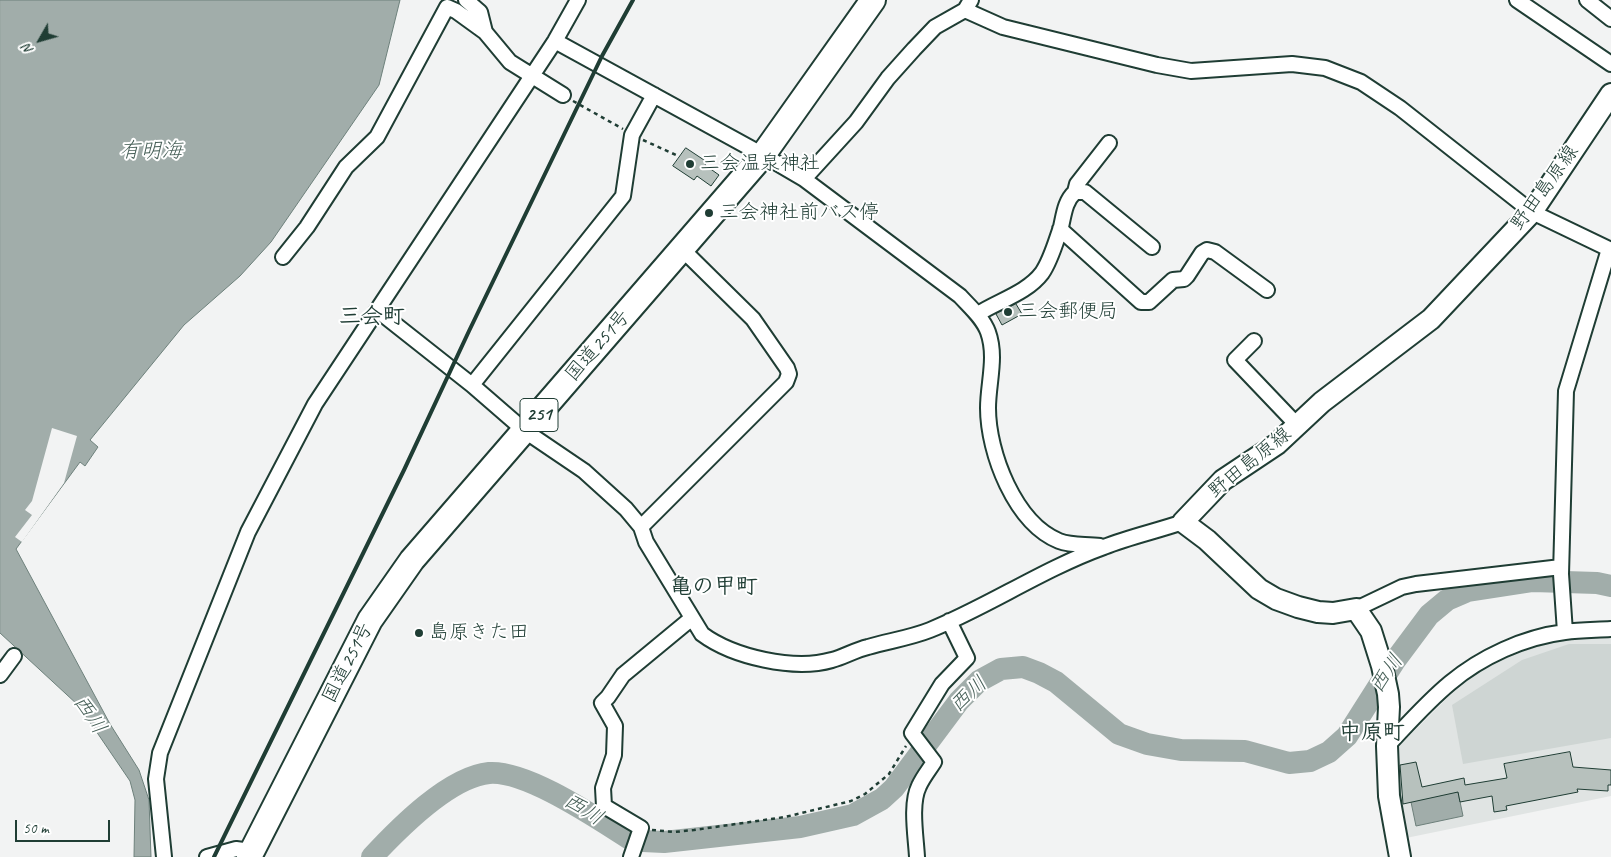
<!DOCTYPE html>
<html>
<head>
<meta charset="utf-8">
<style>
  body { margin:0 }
  #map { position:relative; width:1611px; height:857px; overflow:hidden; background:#f2f3f3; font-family:Caveat,sans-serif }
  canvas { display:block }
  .north { position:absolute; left:15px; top:15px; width:50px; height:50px; -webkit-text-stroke:4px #fff; paint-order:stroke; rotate:232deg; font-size:14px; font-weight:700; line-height:20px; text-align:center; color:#1f3d34 }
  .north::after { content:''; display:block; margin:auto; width:18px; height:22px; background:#1f3d34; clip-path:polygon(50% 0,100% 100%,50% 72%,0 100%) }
  .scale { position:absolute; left:15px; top:820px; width:95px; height:22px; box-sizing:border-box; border:2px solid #1f3d34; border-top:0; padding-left:6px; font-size:15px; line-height:18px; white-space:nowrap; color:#1f3d34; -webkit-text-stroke:4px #fff; paint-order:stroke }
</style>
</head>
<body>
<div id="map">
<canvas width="1611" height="857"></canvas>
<div class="north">N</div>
<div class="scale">50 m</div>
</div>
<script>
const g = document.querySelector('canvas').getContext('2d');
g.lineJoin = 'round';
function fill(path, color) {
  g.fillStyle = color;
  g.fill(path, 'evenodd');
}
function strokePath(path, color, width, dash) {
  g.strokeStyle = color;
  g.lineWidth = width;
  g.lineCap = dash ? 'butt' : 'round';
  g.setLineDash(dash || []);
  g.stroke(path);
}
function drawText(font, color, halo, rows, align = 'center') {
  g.font = font + ' Caveat,"Klee One",sans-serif';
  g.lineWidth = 4;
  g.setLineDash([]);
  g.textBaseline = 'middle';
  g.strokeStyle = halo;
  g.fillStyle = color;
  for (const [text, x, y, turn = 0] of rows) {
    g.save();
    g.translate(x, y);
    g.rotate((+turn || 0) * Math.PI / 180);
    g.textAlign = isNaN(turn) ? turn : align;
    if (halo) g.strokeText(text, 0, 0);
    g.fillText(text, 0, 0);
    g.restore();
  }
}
fill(new Path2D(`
  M1611 634V796L1406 838 1392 753 1445 700 1467 680 1495 661 1522 650 1566 637Z`), '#e0e4e3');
fill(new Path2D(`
  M1569 644H1611V738L1463 764 1452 705 1522 660Z`), '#ced5d3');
const water = new Path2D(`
  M0 0H400L379 85 271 242 240 276 184 325 90 440 98 447 85 466 80 462 16 549 110 724 139 770 149 800 151 857H134L135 800 130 781 79 706 0 633Z
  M1458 792 1463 816 1416 826 1411 802Z`);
fill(water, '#a1adaa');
strokePath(water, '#6d807b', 1);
fill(new Path2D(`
  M52 428 77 436 64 483 22 542 15 537 32 515 25 510 32 501Z`), '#f2f3f3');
strokePath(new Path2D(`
  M372 857C399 828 449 777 489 773 527 770 598 819 630 839L643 841 664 842 800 827 853 815 882 799 894 788 959 701 979 681 1001 669 1023 667 1039 673 1056 682 1119 734 1147 744 1181 750 1245 751 1289 763 1310 761 1329 752 1347 736 1394 662 1429 615 1447 600 1468 591 1533 581 1597 583 1611 586`), '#a1adaa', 22);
const building = new Path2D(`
  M686 148 707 162 705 165 719 175 711 186 697 176 694 180 673 166Z
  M1016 304 1022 314 1002 325 996 314Z
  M1570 752 1573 767 1611 770V785H1608V791L1577 789 1578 792 1506 806 1507 810 1494 812 1492 796 1460 802 1458 792 1403 804 1400 765 1416 762 1422 787 1464 778 1465 785 1507 778 1504 764Z`);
fill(building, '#b7c1bd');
strokePath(building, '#1f3d34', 1);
const minor = new Path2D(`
  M466 0 480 12 485 32
  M1517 0 1611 64
  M1587 0 1611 19
  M965 10 1003 27 1157 65 1191 71 1292 64 1325 68 1361 82 1400 108 1532 212 1611 250
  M555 41 763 155 804 179 960 296C970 307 983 318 988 332 997 357 988 383 988 408 988 453 1015 523 1059 541 1072 546 1086 544 1100 546
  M804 179 856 122 888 78 914 49 935 27 965 10 971 0
  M1075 192 1077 184 1109 143
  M1060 229 1141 302H1149L1173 280 1184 279 1187 276 1202 253 1207 250 1215 252 1267 290
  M283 257 307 227 346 167 377 137 447 7 456 11 485 32 510 62 563 95
  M377 310 472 385 525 431 584 471 626 509 641 527 646 542 702 634C733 657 794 671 832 660 844 657 855 650 868 647 888 641 910 638 930 630 989 606 1043 569 1104 547 1129 537 1157 531 1183 522
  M978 314C998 301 1027 293 1042 273 1051 260 1056 241 1061 227 1064 214 1065 201 1075 192H1085L1152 247
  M1254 341 1235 360 1297 425
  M472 385 623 196 632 135 654 95
  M641 527 786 382 789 374 787 368 753 319 682 249
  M1356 609 1402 587 1416 584 1561 567
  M1565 632 1561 574 1566 391 1609 249
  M0 675 14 656
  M1387 746C1407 725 1427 702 1450 683 1481 657 1524 637 1565 632 1580 630 1596 630 1611 629
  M164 857 156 779 160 753 248 532 315 404 555 41 578 0
  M207 857 236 849 251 851
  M631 857 641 828 604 806 603 788 614 755 615 726 602 703 608 697 623 675 692 618
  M917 857C916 837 910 804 919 786 923 777 929 770 934 762L912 733 942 684 967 658 949 621`);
const secondary = new Path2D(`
  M1400 857 1389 796 1387 746 1389 707 1388 694 1382 666 1371 631 1356 609 1333 613 1318 612 1298 607 1276 599 1259 589 1207 540 1183 522 1223 480 1277 444 1322 402 1431 319 1532 212 1611 94`);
const trunk = new Path2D(`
  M249 857 370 620 412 560 763 155 873 0`);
strokePath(minor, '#1f3d34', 18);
strokePath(secondary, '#1f3d34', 24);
strokePath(trunk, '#1f3d34', 28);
strokePath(new Path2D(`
  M573 101 623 129
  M643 140 676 155
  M652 830 674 832 694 830 785 817 851 801 865 794 889 774 906 746`), '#1f3d34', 2.5, [4, 4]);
strokePath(minor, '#fff', 14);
strokePath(secondary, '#fff', 20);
strokePath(trunk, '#fff', 24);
strokePath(new Path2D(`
  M214 857 404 470 469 331 602 56 633 0`), '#1f3d34', 4);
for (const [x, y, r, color] of [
  [690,164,5,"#1f3d34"],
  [709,213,5,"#1f3d34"],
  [1008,312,5,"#1f3d34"],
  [419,633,5,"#1f3d34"]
]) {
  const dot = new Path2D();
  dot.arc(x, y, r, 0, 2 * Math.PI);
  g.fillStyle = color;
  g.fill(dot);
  strokePath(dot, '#fff', 2);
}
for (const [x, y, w] of [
  [539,415,38]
]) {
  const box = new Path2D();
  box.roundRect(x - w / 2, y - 16.5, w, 33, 4);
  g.fillStyle = '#fff';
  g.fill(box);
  strokePath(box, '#1f3d34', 1);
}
drawText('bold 19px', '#1f3d34', null, [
  ["251",539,415]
]);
drawText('20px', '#1f3d34', '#fff', [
  ["三会温泉神社",700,164],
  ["三会神社前バス停",719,213],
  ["三会郵便局",1018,312],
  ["島原きた田",429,633]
], 'left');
drawText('20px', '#1f3d34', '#fff', [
  ["野田島原線",1545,188,-54],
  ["国道251号",598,346,-49],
  ["野田島原線",1250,463,-39],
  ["国道251号",348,663,-63]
]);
drawText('italic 21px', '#465f57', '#fff', [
  ["有明海",151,151],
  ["西川",1387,674,-56],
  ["西川",969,695,-43],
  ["西川",89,715,56],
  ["西川",583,810,31]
]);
drawText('bold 22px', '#1f3d34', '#fff', [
  ["三会町",372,317],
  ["亀の甲町",714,587],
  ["中原町",1372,733]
]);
</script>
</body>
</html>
